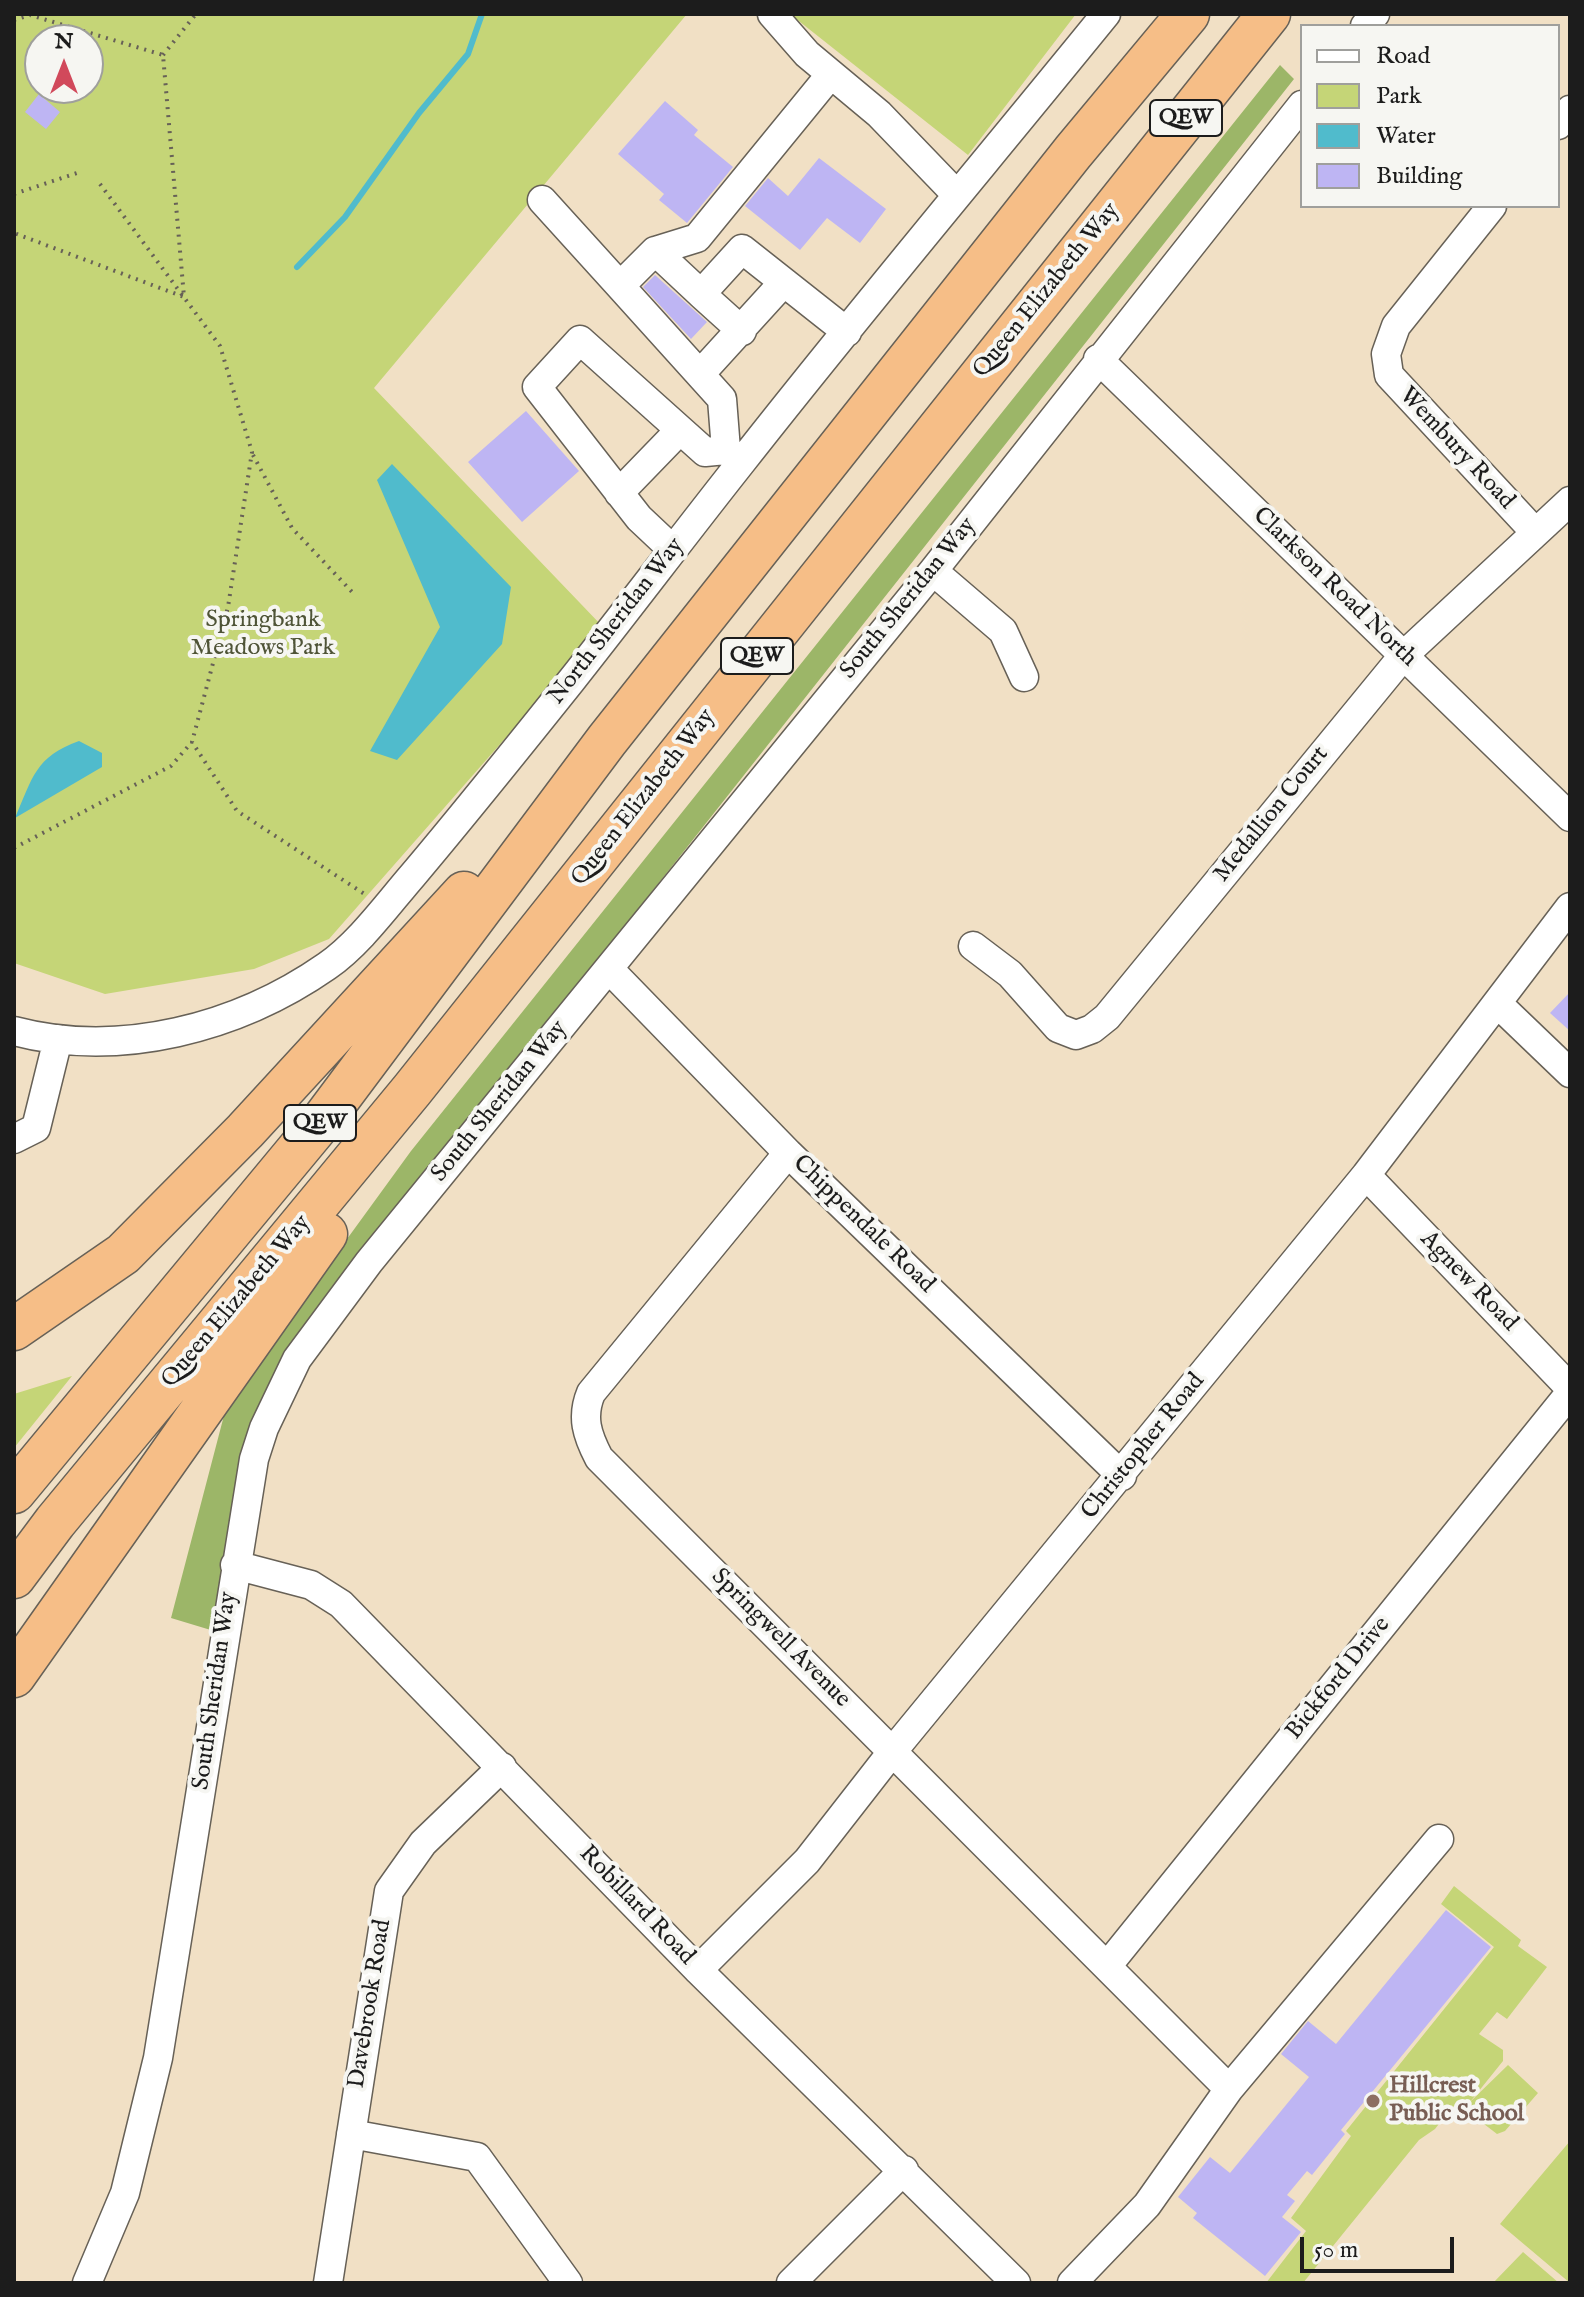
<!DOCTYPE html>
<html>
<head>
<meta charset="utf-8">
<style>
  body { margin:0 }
  #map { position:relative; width:1584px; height:2297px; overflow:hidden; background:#f1e0c5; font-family:"IM FELL English",serif }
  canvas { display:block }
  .frame { position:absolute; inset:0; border:16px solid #1c1c1c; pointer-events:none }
  .legend { position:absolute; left:1300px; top:24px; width:260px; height:184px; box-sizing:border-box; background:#f6f6f2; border:2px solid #9f9f9c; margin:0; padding:10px 14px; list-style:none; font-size:24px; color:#1c1c1c }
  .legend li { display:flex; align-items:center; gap:16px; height:40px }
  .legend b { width:40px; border:2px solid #9f9f9c }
  .north { position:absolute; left:24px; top:24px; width:80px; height:80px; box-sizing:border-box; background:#f6f6f2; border:2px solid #9f9f9c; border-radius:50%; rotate:0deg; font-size:22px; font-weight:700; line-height:32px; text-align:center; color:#1c1c1c }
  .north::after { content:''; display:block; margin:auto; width:28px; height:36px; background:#d1495b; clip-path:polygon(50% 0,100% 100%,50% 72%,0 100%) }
  .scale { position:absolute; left:1300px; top:2237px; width:154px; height:36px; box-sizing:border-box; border:4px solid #1c1c1c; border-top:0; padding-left:10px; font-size:24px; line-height:28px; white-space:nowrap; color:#1c1c1c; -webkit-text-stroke:6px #f6f6f2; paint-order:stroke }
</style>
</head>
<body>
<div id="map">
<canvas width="1584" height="2297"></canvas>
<div class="frame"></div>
<ul class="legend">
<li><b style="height:10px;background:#fff"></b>Road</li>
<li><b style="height:22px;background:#c5d577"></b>Park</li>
<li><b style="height:22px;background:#50bbcc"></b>Water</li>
<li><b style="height:22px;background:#beb5f3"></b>Building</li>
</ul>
<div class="north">N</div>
<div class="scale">50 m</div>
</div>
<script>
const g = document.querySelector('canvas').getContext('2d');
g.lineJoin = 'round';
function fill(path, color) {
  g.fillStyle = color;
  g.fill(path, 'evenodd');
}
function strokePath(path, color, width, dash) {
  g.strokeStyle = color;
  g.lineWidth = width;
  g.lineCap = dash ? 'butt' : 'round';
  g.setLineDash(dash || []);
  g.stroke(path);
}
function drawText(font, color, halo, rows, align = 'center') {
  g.font = font + ' "IM FELL English",serif';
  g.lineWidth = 8;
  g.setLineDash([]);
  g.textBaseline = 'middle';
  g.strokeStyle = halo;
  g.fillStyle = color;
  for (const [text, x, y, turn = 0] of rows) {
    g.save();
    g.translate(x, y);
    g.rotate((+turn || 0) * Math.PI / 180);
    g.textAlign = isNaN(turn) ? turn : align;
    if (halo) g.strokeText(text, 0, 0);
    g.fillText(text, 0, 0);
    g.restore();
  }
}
fill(new Path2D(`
  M14 14H687L374 388 603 627 329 939 254 969 105 994 14 963ZM40 40H88V88H40Z
  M790 14H1076L968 155Z
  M72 1376 14 1448V1394Z
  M1454 1886 1521 1940 1518 1946 1547 1967 1507 2019 1497 2012 1479 2034 1503 2050V2061L1470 2102 1452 2107 1435 2129 1419 2140 1303 2283H1266L1306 2231 1291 2218 1351 2136 1346 2131 1494 1947 1441 1904Z
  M1508 2065 1538 2093 1505 2131 1497 2134 1471 2114 1470 2102Z
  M1570 2141V2283L1500 2224Z
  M1523 2252 1559 2283H1493Z`), '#c5d577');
fill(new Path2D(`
  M1280 65 1294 79 428 1175 237 1481 214 1631 171 1618 227 1404 411 1151Z`), '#9cb668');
fill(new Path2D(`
  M392 464 511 587 502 644 397 760 370 751 440 627 377 480Z
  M79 741 102 753V767L15 818C33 777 35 757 79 741Z`), '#50bbcc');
strokePath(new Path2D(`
  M297 267 345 217 419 113 468 54 482 14`), '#50bbcc', 6);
fill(new Path2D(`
  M39 94 60 112 46 129 25 112Z
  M665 101 698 130 694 135 733 167 687 223 659 200 664 194 618 154Z
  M819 158 886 209 860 243 827 218 800 250 745 206 768 178 788 196Z
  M655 275 707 322 691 339 643 287Z
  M526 411 579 471 522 522 468 462Z
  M1570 992V1031L1550 1013Z
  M1446 1910 1491 1947 1341 2130 1345 2134 1312 2175 1307 2171 1287 2195 1295 2201 1282 2217 1301 2232 1265 2276 1193 2218 1197 2213 1178 2197 1210 2157 1230 2173 1309 2077 1281 2054 1308 2021 1336 2044Z`), '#beb5f3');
const minor = new Path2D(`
  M772 14 807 54 879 114 957 195
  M1365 26 1375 14
  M1558 125 1570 110
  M542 200 620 286
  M1492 206 1396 326 1386 354 1389 375 1534 531
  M655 251 697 238 831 74
  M701 294 742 331
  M1098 359 1570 817
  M701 373 783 283
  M726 450 722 399 620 286 655 251 701 294 742 249 847 332
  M619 493 680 430
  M673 550 639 518 537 387 580 340 705 452 726 450 740 462
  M933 571 1003 631 1024 677
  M973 946 1010 974 1058 1028 1076 1035 1092 1029 1107 1017 1403 656 1570 501
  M609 969 788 1153 1122 1476
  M1497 1003 1570 1073
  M14 1031C120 1059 238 1028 327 966 359 944 387 905 413 875 467 811 519 746 571 681 628 609 683 536 740 464 859 312 984 164 1106 14
  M14 1139 36 1128 58 1039
  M788 1153 591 1393C581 1417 587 1435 599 1458L1229 2089
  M1366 1175 1570 1388
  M235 1565 311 1585 341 1604 698 1970 1016 2283
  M1108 1965 1570 1393
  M698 1970 807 1861 892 1752 1366 1175 1570 907
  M351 2134 477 2157 568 2283
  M87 2283 125 2193 158 2058 254 1459 264 1428 297 1359 369 1262 933 571 1302 105
  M328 2283 389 1891 423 1843 502 1767
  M791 2283 904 2170
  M1072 2283 1147 2205 1229 2089 1439 1839`);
const highway = new Path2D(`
  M14 1329 123 1254 245 1131 464 893
  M14 1492 325 1117 607 740 1073 152 1188 14
  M14 1577 55 1522 412 1090 1269 14
  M14 1676 326 1234`);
strokePath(minor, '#676157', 31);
strokePath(highway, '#676157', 45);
strokePath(new Path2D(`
  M14 20 30 15 163 55 184 297 14 233
  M163 55 196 14
  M100 184 220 346 252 452 228 607 192 742 237 811 366 895
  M14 194 77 173
  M253 455 292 528 354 594
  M14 848 171 766 192 742`), '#676157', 4, [2, 6]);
strokePath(minor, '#fff', 28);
strokePath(highway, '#f6be87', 42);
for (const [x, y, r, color] of [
  [1373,2101,8,"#8d6e63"]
]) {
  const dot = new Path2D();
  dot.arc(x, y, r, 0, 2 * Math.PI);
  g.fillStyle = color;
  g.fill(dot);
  strokePath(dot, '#f6f6f2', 3);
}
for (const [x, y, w] of [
  [1186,118,72],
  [757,656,72],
  [320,1123,72]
]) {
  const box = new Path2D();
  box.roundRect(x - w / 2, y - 18, w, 36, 6);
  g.fillStyle = '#f6f6f2';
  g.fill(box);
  strokePath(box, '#1c1c1c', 2);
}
drawText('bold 22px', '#1c1c1c', null, [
  ["QEW",1186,118],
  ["QEW",757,656],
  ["QEW",320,1123]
]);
drawText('24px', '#1c1c1c', '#f6f6f2', [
  ["Queen Elizabeth Way",1047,291,-51],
  ["Wembury Road",1456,449,47],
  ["Clarkson Road North",1334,588,44],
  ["South Sheridan Way",909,599,-51],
  ["North Sheridan Way",617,622,-52],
  ["Queen Elizabeth Way",644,798,-52],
  ["Medallion Court",1272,815,-51],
  ["South Sheridan Way",500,1102,-51],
  ["Chippendale Road",863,1225,44],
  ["Agnew Road",1468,1282,46],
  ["Queen Elizabeth Way",237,1302,-50],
  ["Christopher Road",1144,1447,-51],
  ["Springwell Avenue",780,1639,45],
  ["Bickford Drive",1339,1679,-51],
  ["South Sheridan Way",216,1691,-82],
  ["Robillard Road",636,1906,46],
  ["Davebrook Road",371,2004,-81]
]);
drawText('24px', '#4f5437', '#f6f6f2', [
  ["Springbank",263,621],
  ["Meadows Park",263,649]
]);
drawText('bold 24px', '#785e54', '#f6f6f2', [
  ["Hillcrest",1389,2087],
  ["Public School",1389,2115]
], 'left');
</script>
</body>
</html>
